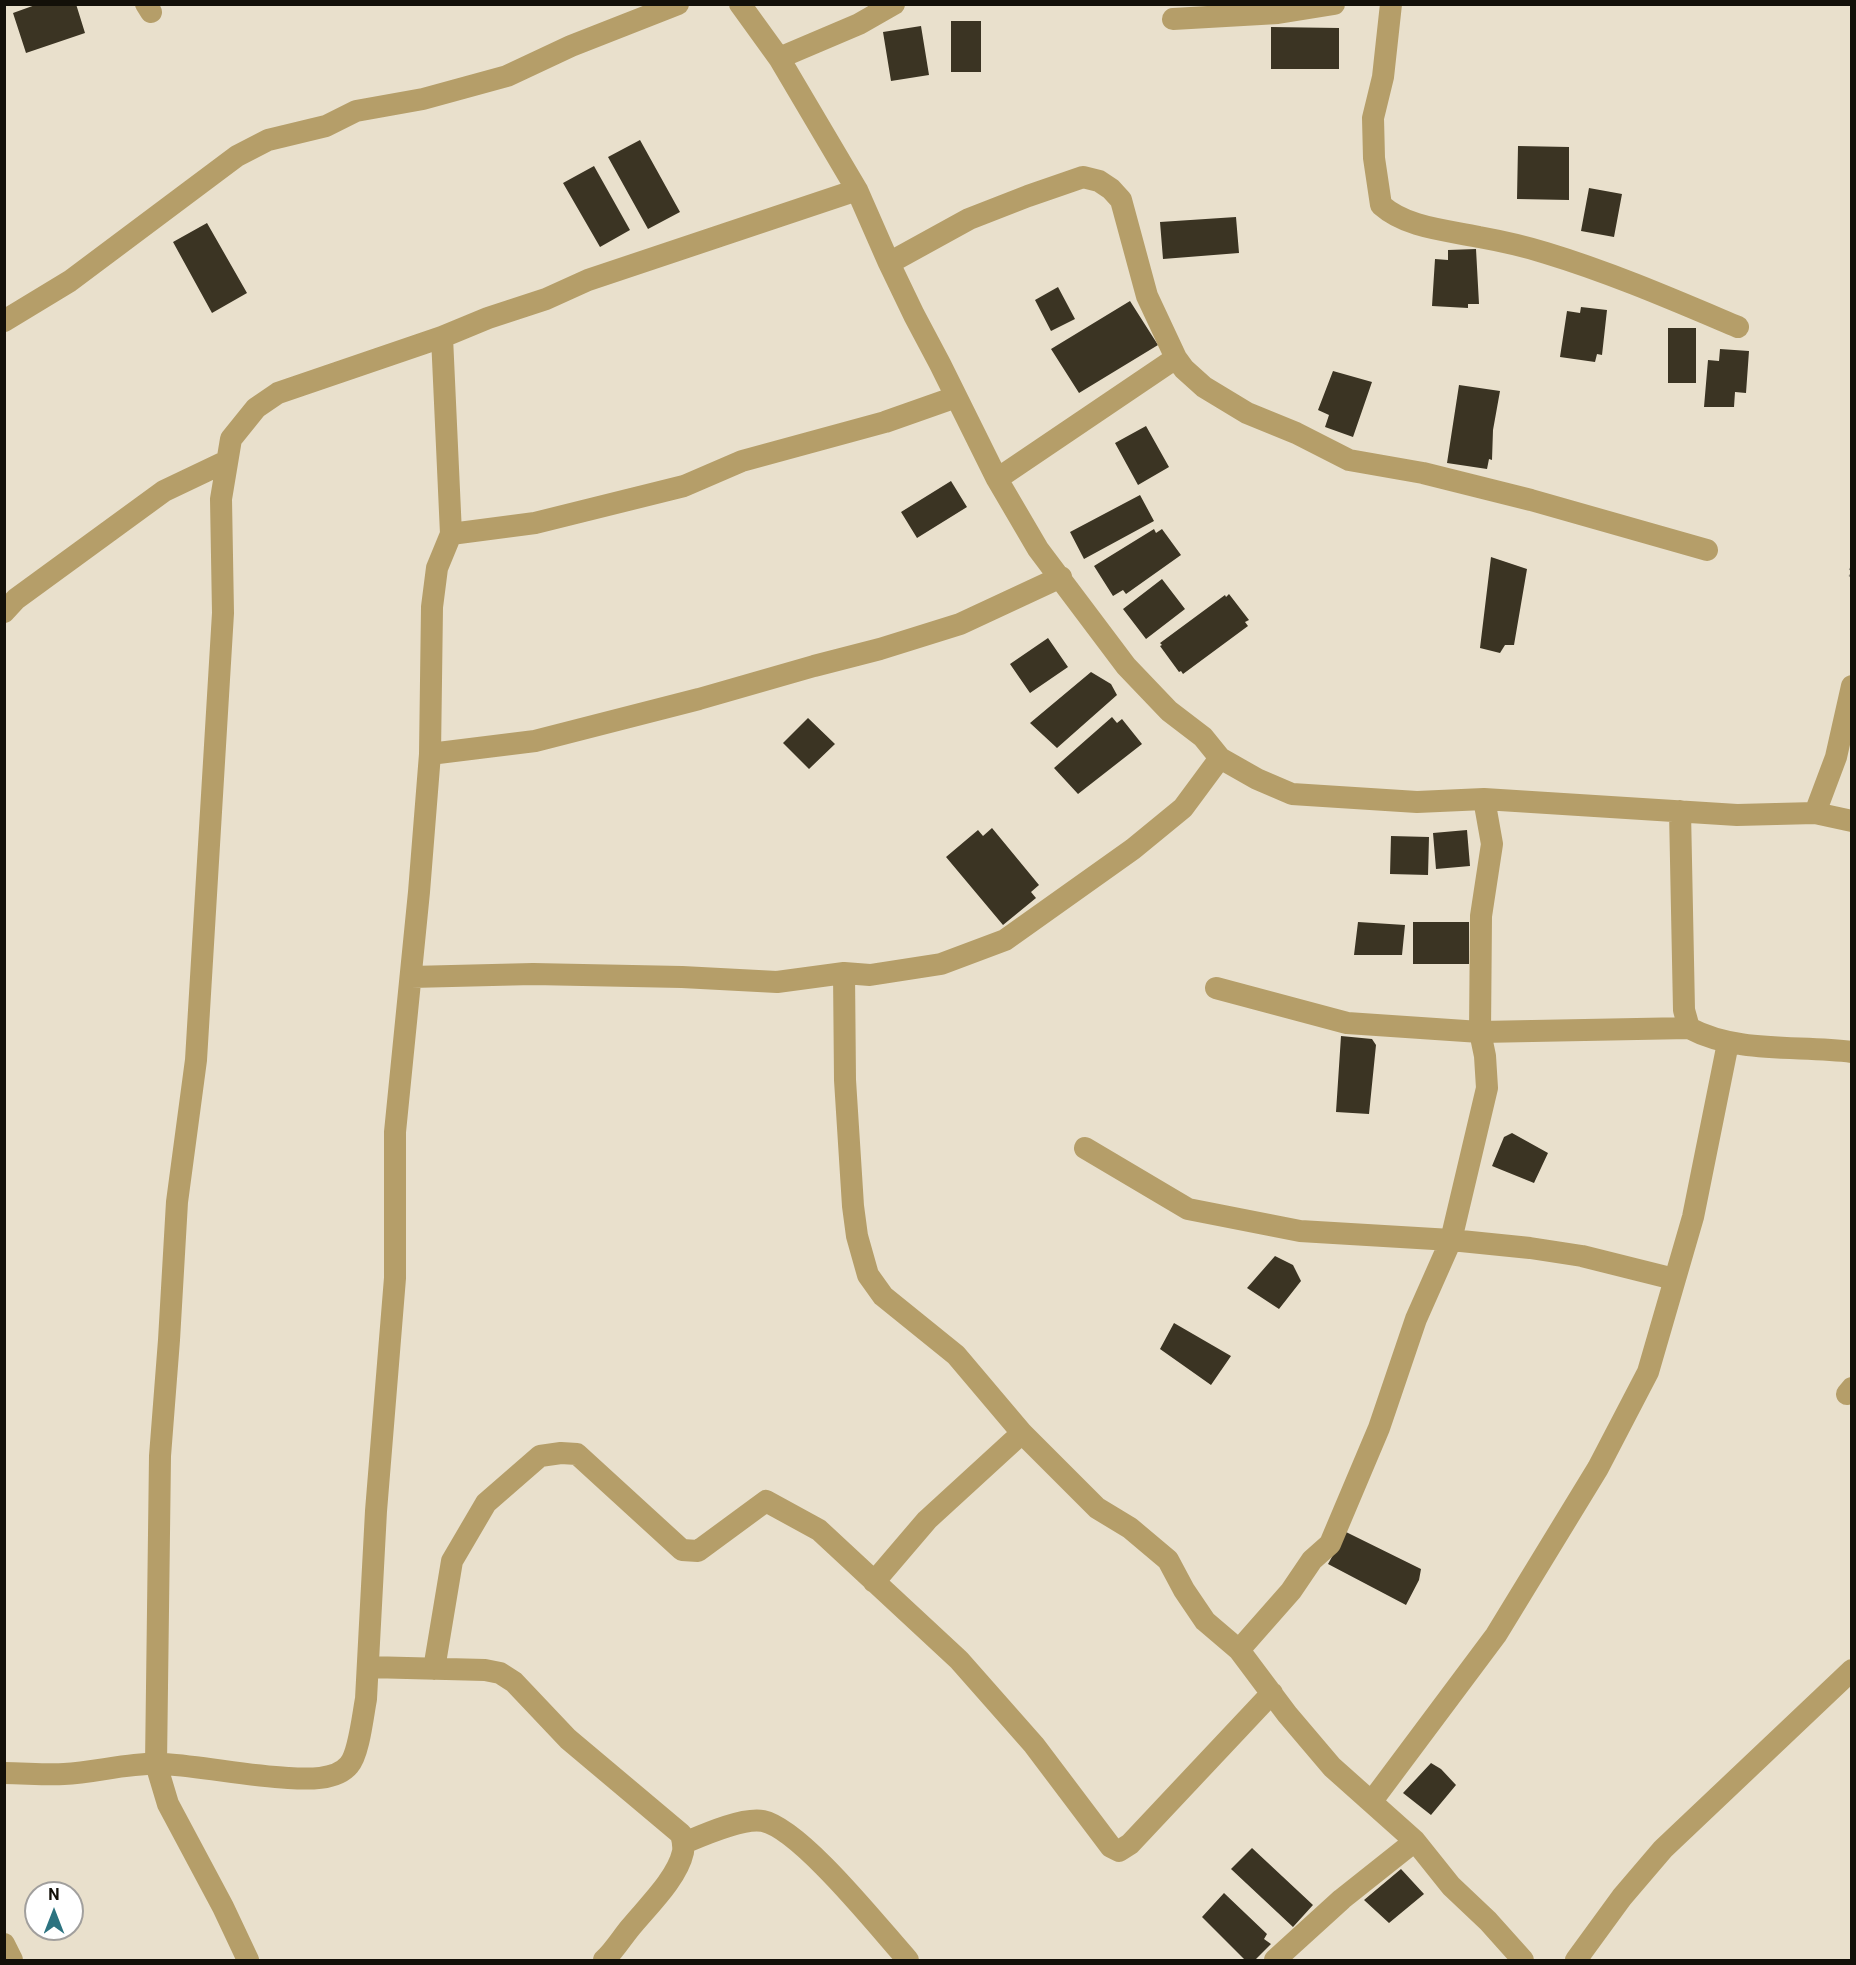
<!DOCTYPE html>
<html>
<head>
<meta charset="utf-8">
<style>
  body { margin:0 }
  #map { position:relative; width:1856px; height:1965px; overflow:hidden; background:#e9e0cc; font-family:Roboto,sans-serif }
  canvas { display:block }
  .frame { position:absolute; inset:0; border:6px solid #131009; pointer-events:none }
  .north { position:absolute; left:24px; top:1881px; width:60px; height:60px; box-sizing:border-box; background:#fff; border:2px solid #a19f9d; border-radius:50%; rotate:0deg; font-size:16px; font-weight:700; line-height:24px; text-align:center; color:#131009 }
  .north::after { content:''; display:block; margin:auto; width:21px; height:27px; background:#2c7380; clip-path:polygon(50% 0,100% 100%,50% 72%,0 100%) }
</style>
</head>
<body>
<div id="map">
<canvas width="1856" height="1965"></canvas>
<div class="frame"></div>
<div class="north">N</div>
</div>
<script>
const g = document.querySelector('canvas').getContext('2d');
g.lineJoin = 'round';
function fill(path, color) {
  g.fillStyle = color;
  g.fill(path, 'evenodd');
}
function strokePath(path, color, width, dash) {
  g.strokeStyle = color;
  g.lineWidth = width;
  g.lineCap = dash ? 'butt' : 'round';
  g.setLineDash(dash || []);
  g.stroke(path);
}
fill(new Path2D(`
  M38 4H76L85 33 26 53 13 13Z
  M951 21H981V72H951Z
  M921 26 929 75 891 81 883 32Z
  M1271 27 1339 28V69H1271Z
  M640 140 680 212 648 229 608 157Z
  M1518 146 1569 147V200L1517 199Z
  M594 166 630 230 600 247 563 183Z
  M1589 188 1622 194 1614 237 1581 231Z
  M1236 217 1239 253 1163 259 1160 222Z
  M207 223 247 293 212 313 173 242Z
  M1476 249 1479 304H1468V308L1432 306 1435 259 1448 260V250Z
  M1058 287 1075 319 1051 331 1035 300Z
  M1130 301 1158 345 1079 393 1051 349Z
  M1581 307 1607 310 1602 355 1597 354 1595 362 1560 357 1567 311 1580 313Z
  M1668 328H1696V383H1668Z
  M1720 349 1749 351 1746 393 1735 392 1734 407H1704L1708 360 1719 361Z
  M1333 371 1372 382 1353 437 1325 427 1329 415 1318 410Z
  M1459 385 1500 391 1493 430 1492 460 1489 459 1487 469 1447 463Z
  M1146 426 1169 467 1138 485 1115 443Z
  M951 481 967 507 917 538 901 512Z
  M1140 495 1154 521 1084 559 1070 532Z
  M1154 529 1156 533 1162 529 1181 555 1126 594 1123 590 1113 596 1094 566Z
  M1491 557 1527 569 1514 645H1505L1500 653 1480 648Z
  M1162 579 1185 609 1146 639 1123 609Z
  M1229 594 1249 620 1245 622 1248 626 1183 674 1181 671 1179 672 1160 646 1162 645 1160 643 1225 595 1226 597Z
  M1048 638 1068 667 1030 693 1010 664Z
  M1091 672 1111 684 1117 695 1057 748 1030 723Z
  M1112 717 1117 723 1122 719 1142 744 1078 794 1054 768Z
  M808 718 835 744 809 769 783 743Z
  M992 828 1039 885 1031 892 1036 898 1003 925 946 857 978 830 983 836Z
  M1467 830 1470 866 1436 869 1433 833Z
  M1391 836 1429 837 1428 875 1390 874Z
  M1358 922 1405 925 1402 955H1354Z
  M1413 922H1469V964H1413Z
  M1341 1036 1372 1039 1376 1045 1369 1114 1336 1112Z
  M1512 1133 1548 1153 1534 1183 1492 1166 1504 1137Z
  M1275 1256 1293 1265 1301 1281 1279 1309 1247 1288Z
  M1174 1323 1231 1356 1211 1385 1160 1349Z
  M1346 1532 1421 1569 1419 1580 1406 1605 1328 1564Z
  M1431 1763 1441 1769 1456 1785 1431 1815 1403 1793Z
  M1252 1848 1313 1905 1293 1927 1231 1869Z
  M1401 1869 1424 1894 1389 1923 1364 1900Z
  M1224 1893 1267 1934 1264 1939 1271 1944 1255 1960H1245L1202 1917Z`), '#3b3423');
strokePath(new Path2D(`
  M1852 568 1849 574 1852 576`), '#948e7f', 4, [3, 4.5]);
strokePath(new Path2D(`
  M146 4 151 12
  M740 4 779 58 857 190 889 263 914 315 940 364 997 479 1038 549 1126 666 1169 711 1203 737 1220 758 1257 779 1292 794 1417 802 1484 799 1737 815 1815 813 1852 821
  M1391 4 1383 77 1373 118 1374 158 1381 205C1407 228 1446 230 1479 237 1501 241 1524 246 1546 253 1612 273 1674 300 1738 327
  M1173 19 1278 13 1334 4
  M779 58 859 24 894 4
  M889 263 969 219 1028 196 1083 177 1099 181 1111 189 1121 200 1147 296 1176 358 1184 369 1204 387 1247 413 1296 433 1349 460 1423 473 1531 500 1707 550
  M4 321 70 281 237 156 268 140 326 126 356 111 423 99 507 76 571 46 678 4
  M997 479 1176 358
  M451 534 535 523 684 486 742 461 885 422 956 397
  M4 612 16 599 164 491 227 461
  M430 754 535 741 699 699 814 666 880 649 960 624 1061 577
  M1680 811 1684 1010 1689 1028C1738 1054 1798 1045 1852 1052
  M1815 813 1836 757 1852 686
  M844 973 845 1080 853 1206 857 1236 868 1275 883 1296 956 1355 1022 1433 1097 1508 1130 1528 1168 1560 1184 1590 1205 1621 1239 1650 1287 1714 1332 1767 1415 1841 1451 1886 1488 1921 1523 1960
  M411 977 533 974 682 977 777 982 844 973 870 975 941 964 1005 940 1133 849 1183 808 1220 758
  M1216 988 1347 1023 1480 1032 1689 1028
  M1085 1148 1188 1209 1300 1231 1451 1240 1530 1248 1582 1256 1674 1279
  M1847 1394 1852 1388
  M874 1582 927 1520 1022 1433
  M1239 1650 1291 1591 1312 1560 1330 1544 1379 1428 1416 1319 1451 1240 1487 1088 1485 1056 1480 1032 1481 916 1492 844 1484 799
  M368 1667 485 1670 500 1673 514 1682 568 1739 681 1834C683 1841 684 1845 683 1852 677 1879 647 1907 630 1928 621 1939 614 1951 604 1960
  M434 1669 452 1561 486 1503 540 1456 561 1453 577 1454 682 1550 698 1551 766 1501 819 1530 959 1660 1034 1745 1111 1847 1119 1851 1130 1844 1272 1693
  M4 1773C24 1773 44 1775 64 1774 98 1772 131 1762 165 1764 206 1767 247 1776 288 1778 305 1779 336 1781 349 1765 359 1754 363 1714 366 1699L376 1511 395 1278V1132L419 892 430 754 432 607 437 568 451 534 442 337
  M1372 1801 1496 1635 1598 1468 1648 1372 1693 1217 1728 1043
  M684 1843C703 1835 743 1817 763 1821 801 1829 880 1929 908 1960
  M4 1944 12 1960
  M248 1960 223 1907 168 1804 156 1764 160 1456 169 1340 177 1202 196 1060 223 613 221 499 231 439 256 408 278 393 442 337 488 318 546 299 588 280 857 190
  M1275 1960 1342 1899 1415 1841
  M1576 1960 1622 1897 1663 1849 1852 1670`), '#b59e69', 22);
</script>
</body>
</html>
